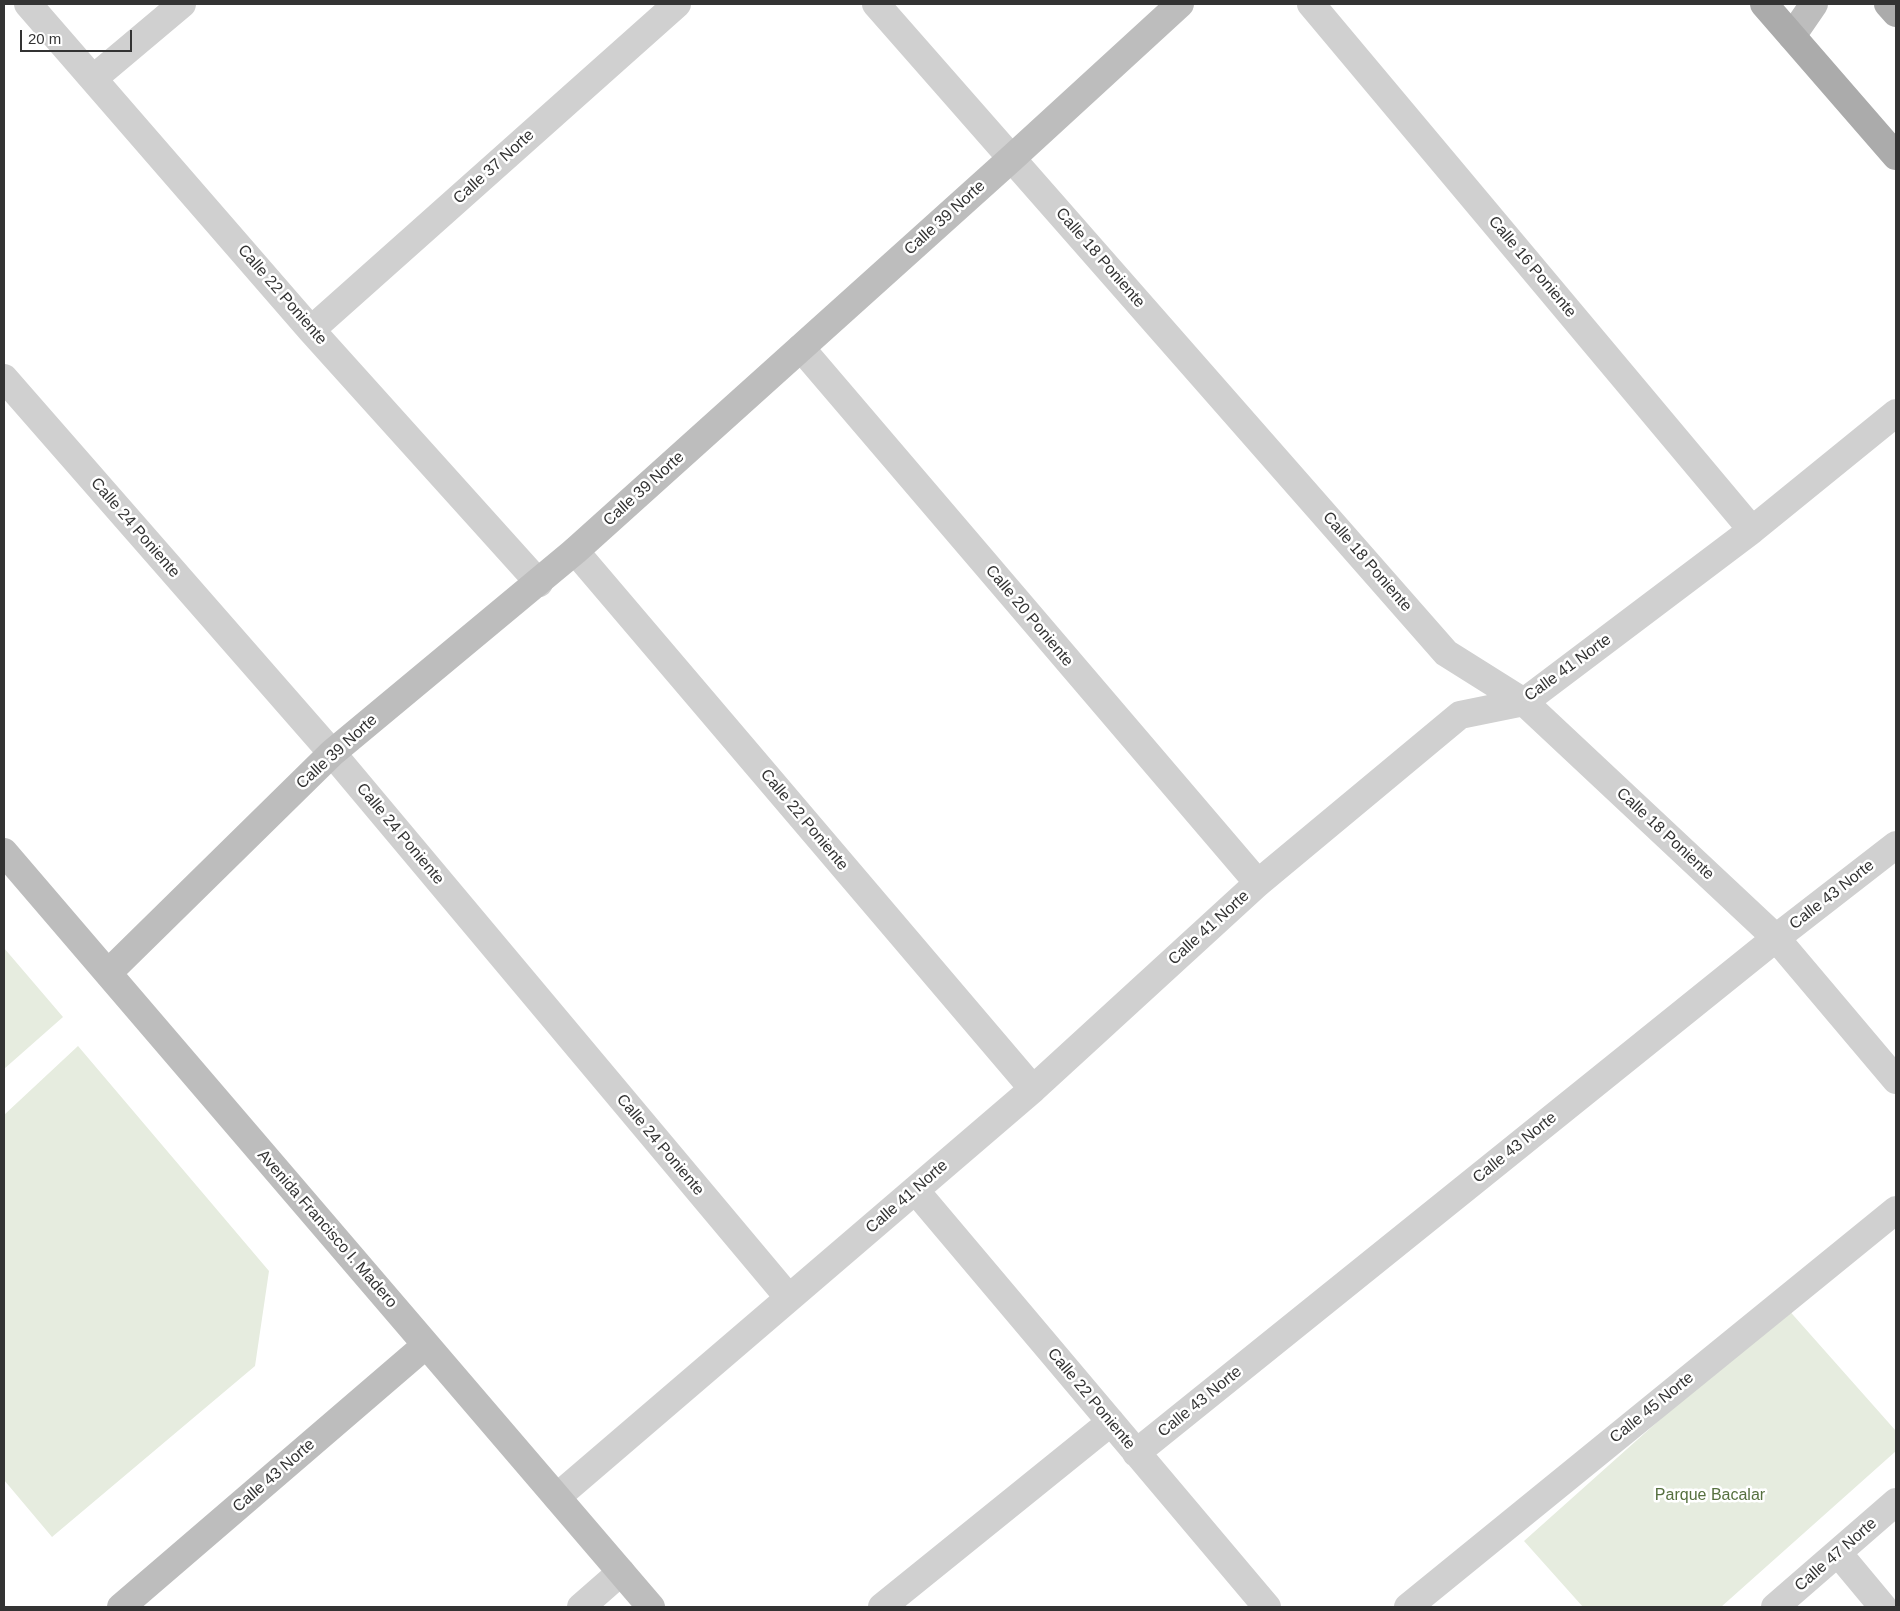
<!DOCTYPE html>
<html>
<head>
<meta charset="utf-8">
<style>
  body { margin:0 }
  #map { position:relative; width:1900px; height:1611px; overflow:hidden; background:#fff; font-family:Helvetica,sans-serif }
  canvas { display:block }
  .frame { position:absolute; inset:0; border:5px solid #333; pointer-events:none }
  .scale { position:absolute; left:20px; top:30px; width:112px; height:22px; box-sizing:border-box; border:2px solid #333; border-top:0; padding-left:6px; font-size:15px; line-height:18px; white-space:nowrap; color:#333; -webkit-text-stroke:4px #fff; paint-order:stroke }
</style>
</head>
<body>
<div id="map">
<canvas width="1900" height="1611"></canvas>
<div class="frame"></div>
<div class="scale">20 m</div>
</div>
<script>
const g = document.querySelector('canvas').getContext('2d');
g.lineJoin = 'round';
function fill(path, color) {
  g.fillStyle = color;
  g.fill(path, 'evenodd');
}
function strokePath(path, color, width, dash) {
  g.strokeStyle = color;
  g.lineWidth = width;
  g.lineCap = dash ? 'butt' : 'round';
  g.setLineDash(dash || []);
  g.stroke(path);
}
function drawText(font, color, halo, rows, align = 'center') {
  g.font = font + ' Helvetica,sans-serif';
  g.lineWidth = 5;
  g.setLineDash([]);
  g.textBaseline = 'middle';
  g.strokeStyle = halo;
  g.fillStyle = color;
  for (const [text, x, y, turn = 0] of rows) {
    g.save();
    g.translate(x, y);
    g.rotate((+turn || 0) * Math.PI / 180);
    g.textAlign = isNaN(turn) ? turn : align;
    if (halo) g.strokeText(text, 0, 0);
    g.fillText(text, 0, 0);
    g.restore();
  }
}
fill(new Path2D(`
  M4 948 63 1017 4 1069Z
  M78 1046 269 1271 255 1366 52 1537 4 1480V1115Z
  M1786 1307 1896 1431V1451L1721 1607H1583L1524 1541Z`), '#e6ecdf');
strokePath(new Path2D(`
  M28 4 311 330 539 583
  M876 4 1446 653 1524 702 1776 938 1896 1080
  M1311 4 1752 530
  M94 78 182 4
  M311 330 677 4
  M801 348 1258 883
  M4 378 332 753 789 1298
  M575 551 1033 1089
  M915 1190 1267 1607
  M1136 1453 1776 938 1896 845
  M557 1497 1033 1089 1258 883 1460 715 1524 702 1752 530 1896 413
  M1838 1553 1883 1607
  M581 1607 621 1572
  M882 1607 1111 1422
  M1408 1607 1896 1210
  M1775 1607 1896 1502`), '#d0d0d0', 28);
strokePath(new Path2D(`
  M1792 36 1814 4
  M4 852 651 1607
  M108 973 332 753 575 551 1012 158 1180 4
  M121 1607 426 1345`), '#bdbdbd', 28);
strokePath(new Path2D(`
  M1764 4 1896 156
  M1888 4 1896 13`), '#ababab', 28);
drawText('16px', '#333', '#fff', [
  ["Calle 37 Norte",494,167,-42],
  ["Calle 39 Norte",945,218,-42],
  ["Calle 18 Poniente",1100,258,49],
  ["Calle 16 Poniente",1532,267,50],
  ["Calle 22 Poniente",282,295,49],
  ["Calle 39 Norte",644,489,-42],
  ["Calle 24 Poniente",135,528,49],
  ["Calle 18 Poniente",1367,562,49],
  ["Calle 20 Poniente",1029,616,50],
  ["Calle 41 Norte",1568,668,-36],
  ["Calle 39 Norte",337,752,-42],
  ["Calle 22 Poniente",804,820,50],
  ["Calle 24 Poniente",400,834,50],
  ["Calle 18 Poniente",1665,834,43],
  ["Calle 43 Norte",1832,895,-38],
  ["Calle 41 Norte",1209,928,-42],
  ["Calle 24 Poniente",660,1145,50],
  ["Calle 43 Norte",1515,1148,-39],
  ["Calle 41 Norte",907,1197,-41],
  ["Avenida Francisco I. Madero",327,1229,49],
  ["Calle 22 Poniente",1091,1399,50],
  ["Calle 43 Norte",1200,1402,-39],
  ["Calle 45 Norte",1652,1408,-39],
  ["Calle 43 Norte",274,1476,-41],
  ["Calle 47 Norte",1836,1555,-41]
]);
drawText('16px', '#56703f', '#fff', [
  ["Parque Bacalar",1710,1496]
]);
</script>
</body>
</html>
